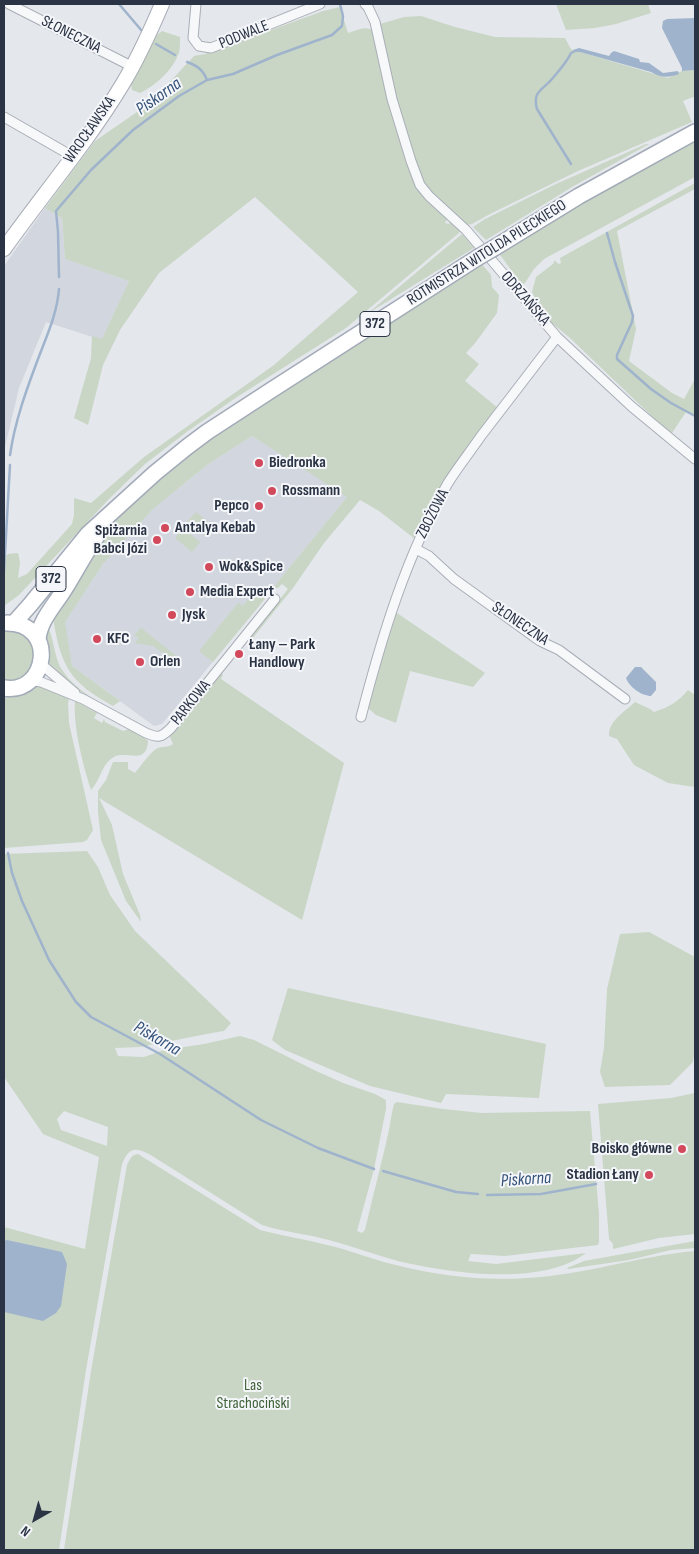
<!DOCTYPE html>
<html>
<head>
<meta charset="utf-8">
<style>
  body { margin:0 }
  #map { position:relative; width:699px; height:1554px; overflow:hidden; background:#e4e7ec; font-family:"Sofia Sans Condensed",sans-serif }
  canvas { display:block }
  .frame { position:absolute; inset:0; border:5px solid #2b3445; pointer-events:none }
  .north { position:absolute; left:10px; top:1494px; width:50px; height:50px; -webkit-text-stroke:4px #f4f6f9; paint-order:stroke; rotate:218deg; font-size:14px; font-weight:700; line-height:20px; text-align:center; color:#2b3445 }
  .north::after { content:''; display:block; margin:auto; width:18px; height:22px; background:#2b3445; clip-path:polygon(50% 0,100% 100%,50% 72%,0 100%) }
</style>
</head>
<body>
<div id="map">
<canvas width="699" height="1554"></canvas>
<div class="frame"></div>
<div class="north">N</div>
</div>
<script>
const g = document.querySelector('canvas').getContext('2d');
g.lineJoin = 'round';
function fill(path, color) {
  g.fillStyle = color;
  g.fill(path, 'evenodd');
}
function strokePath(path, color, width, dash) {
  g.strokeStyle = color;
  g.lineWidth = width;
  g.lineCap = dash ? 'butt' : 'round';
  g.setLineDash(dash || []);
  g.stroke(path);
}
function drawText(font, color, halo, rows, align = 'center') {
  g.font = font + ' "Sofia Sans Condensed",sans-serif';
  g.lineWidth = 4;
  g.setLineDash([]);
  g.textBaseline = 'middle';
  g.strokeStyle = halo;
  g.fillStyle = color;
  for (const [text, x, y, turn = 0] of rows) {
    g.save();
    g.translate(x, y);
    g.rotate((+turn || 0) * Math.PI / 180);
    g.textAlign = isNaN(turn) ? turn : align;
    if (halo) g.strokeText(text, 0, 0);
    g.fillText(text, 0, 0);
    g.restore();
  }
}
fill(new Path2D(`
  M45 208 62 218 65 259 129 281 102 340 46 322 19 388 4 451V266Z
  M252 436 348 496 162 724 154 726 72 666 64 623 103 564 152 510 207 465Z`), '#d2d6de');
fill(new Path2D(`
  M556 4H648L651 13 616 24 595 28 566 30Z
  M340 7 348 33C357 30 366 25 374 31L390 107 414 181 421 192 448 218 445 223 449 224 451 220 460 230 459 233 346 328 237 397 188 431 145 464 109 499 19 595 4 606V557L8 554 18 553 20 562 18 578 27 574 72 524 74 515V498L91 503 144 457 274 365 358 292 255 197 159 273 120 330 103 365 88 425 74 418 91 358 92 336 102 339 129 281 65 259 62 218 45 208 95 141 137 112 166 86 194 56 205 54 323 11Z
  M421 16 455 27 495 37 565 38 571 49 573 50 575 52H580L668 78 682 71 695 70V97L690 98 683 101 692 122 578 171 490 214 472 224 467 225 425 187 401 122 380 24 404 17Z
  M162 31 180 37C180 42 180 48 179 53 172 71 156 85 140 93L132 90 131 84 157 35Z
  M695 139V177L544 259 534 269 525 283 522 285 498 252 566 210Z
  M646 144H649L572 187 486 240 473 227 485 219 556 184Z
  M695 183V189L617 231 636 329 629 361 672 393 684 399 695 379V417L686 412 672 433 661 425 570 338 547 319 539 307 532 292 536 277 553 264 555 260 558 264 561 263 560 258Z
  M462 234 474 248 367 314Z
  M481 263 491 275 492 287 499 295 497 313 476 342 466 353 479 364 465 381 498 408 415 539 379 511 360 500 324 543 293 588 252 639 249 637 288 589 282 584 278 588 272 589 347 497 252 436 207 465 152 510 103 564 65 622 72 666 120 701 113 706C69 682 61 666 53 618L97 541 114 518 203 440Z
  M196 512 213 526 205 536 187 522Z
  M183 528 200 542 192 552 175 538Z
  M255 591 260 594 258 596 260 597 262 596 265 599 213 662 199 651 238 603 243 606Z
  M394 611 485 673 473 687 410 671 396 723 376 715 368 708V700Z
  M45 624C53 629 54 657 61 668 69 682 81 690 93 699L81 692 49 668 47 662Z
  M141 628 180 659 181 661 179 664 176 663 153 646 135 643 139 638 134 635Z
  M4 630C44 626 45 684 4 680Z
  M220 672 223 675 221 679 344 763 302 920 99 798 112 825 123 874 140 915 141 922 126 901 101 840 98 812V791L106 780 113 762H128V769L135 773C140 767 151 751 158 748 164 746 167 748 173 744L170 737 171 734Z
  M37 685 46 687 69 699 68 703 69 723 93 830 87 840 83 842 4 848V699L13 693Z
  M688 690 695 695V787L668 783 634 765 617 739 609 736C608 721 626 711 635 702L650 709 654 712C669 707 678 702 688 690Z
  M75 701 97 713 94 718 102 723 104 719 105 722 123 731 129 729 146 739 148 741C147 766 125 750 114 757 101 764 101 780 91 790 83 765 73 727 75 701Z
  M87 851 98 867 110 895 135 931 231 1023 224 1031 217 1032 140 1047 115 1048 118 1056 144 1057 164 1050 204 1044 240 1036 254 1040 314 1070 343 1083 375 1094 386 1100V1109L374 1169 357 1231 362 1233 365 1230C372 1199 380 1169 387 1139 390 1127 391 1115 394 1104L397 1102 443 1109 482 1113 590 1111 599 1214V1242L598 1245 505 1256 471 1254 468 1261 496 1264 586 1253C542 1287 449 1273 398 1261 375 1255 352 1246 329 1240 307 1234 284 1232 262 1225L149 1154C134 1147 129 1148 122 1164L86 1370 59 1550H4V1227L85 1249 99 1157 43 1134 4 1077V854ZM64 1111 108 1127 107 1146 61 1130 57 1119Z
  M649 932 695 957V1049L693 1062 670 1085 605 1087 600 1072 604 1048 607 989 620 934Z
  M288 988 546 1044 539 1098 446 1094 441 1103 370 1086 285 1050 272 1040Z
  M695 1093V1234L659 1238 613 1249V1244L609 1239 598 1104 671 1098Z
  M138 1154 260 1230C282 1236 305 1239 327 1245 350 1250 373 1260 396 1265 439 1276 483 1281 527 1278 584 1275 639 1256 695 1251V1550H64L91 1371 127 1165C130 1159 131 1155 138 1154Z
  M695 1241V1248L671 1250 629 1260 568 1269 567 1268 584 1261Z`), '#c9d6c5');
fill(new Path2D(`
  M695 18V70L682 71V68L662 28 663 21 667 19Z
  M579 48 609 56 611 53 614 51 639 59 640 62 649 63 663 73 678 71 679 74C668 78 662 78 651 72L580 52H575L573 50Z
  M635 667H641L656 682V690L651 696C642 696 629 687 626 678Z
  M7 1240 62 1252 67 1264 61 1306 56 1313 43 1321 4 1312V1241Z`), '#9fb4cc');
strokePath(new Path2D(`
  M119 4 142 31
  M156 44 175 55
  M187 62C198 66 203 70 207 80
  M571 164 537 109C532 91 543 90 552 79 558 72 567 62 571 53L575 51
  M607 233 615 262 633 316 632 322 617 355V359L651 389 671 403 695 416
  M59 277 58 232 56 211 91 170 133 130 179 96 207 80 233 74 277 55 332 35 342 26 343 16 340 4
  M10 455C15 421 26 391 38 359 47 335 57 314 59 289
  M4 571 10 465
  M8 853 12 873 22 901 49 960 76 1002 91 1017 160 1054 261 1120 318 1148 374 1169
  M383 1171 456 1192 478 1194
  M487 1195 541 1194 596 1184`), '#9fb4cc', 2.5);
const minor = new Path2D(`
  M9 4 133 67
  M196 4 193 38 199 46 211 48 320 4
  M365 4 368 7 375 22 392 99 411 161 420 185 429 196 466 230 557 337 631 406 695 459
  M4 117 72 156
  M416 549 429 556 454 579 540 641 559 650 625 699
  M41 664 75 693
  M30 680 41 682 83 699 146 733C158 738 161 738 171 728L275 599
  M361 717C382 636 406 556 448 483 458 467 470 452 481 436 506 403 532 370 557 337`);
const secondary = new Path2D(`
  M4 249C43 194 87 143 122 85 138 59 150 32 162 4`);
const primary = new Path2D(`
  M494 248 579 196 695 132
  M14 623 30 605 88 534 155 473 187 447 207 432 273 389 477 258
  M38 639C40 620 54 606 64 590 76 571 86 551 99 533
  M4 688C48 695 58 623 7 623`);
strokePath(minor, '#a9aeb7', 11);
strokePath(secondary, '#a9aeb7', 16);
strokePath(primary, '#a3abb8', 18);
strokePath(minor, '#f7f8fa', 9);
strokePath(secondary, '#fff', 14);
strokePath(primary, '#fff', 15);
const primaryBridge = new Path2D(`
  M477 258 494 248`);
strokePath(primaryBridge, '#a3abb8', 18, []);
strokePath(primaryBridge, '#fff', 15);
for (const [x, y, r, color] of [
  [259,463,5,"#d1495b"],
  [272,491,5,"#d1495b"],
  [259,506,5,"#d1495b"],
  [165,528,5,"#d1495b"],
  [157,540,5,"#d1495b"],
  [209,567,5,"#d1495b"],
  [190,592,5,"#d1495b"],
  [172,615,5,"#d1495b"],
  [97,639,5,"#d1495b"],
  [239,654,5,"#d1495b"],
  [140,662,5,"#d1495b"],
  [682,1149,5,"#d1495b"],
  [649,1175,5,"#d1495b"]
]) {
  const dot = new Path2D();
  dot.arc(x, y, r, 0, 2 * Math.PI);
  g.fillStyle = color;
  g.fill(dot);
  strokePath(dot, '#f4f6f9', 2);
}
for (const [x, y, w] of [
  [375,324,30],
  [51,579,30]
]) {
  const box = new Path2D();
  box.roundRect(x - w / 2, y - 12.5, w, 25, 4);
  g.fillStyle = '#f4f6f9';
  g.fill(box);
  strokePath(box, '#2b3445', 1);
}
drawText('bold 15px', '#2b3445', null, [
  ["372",375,324],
  ["372",51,579]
]);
drawText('16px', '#2b3445', '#f4f6f9', [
  ["SŁONECZNA",71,35,27],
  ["PODWALE",244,35,-22],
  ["WROCŁAWSKA",90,130,-55],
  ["ROTMISTRZA WITOLDA PILECKIEGO",487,253,-32],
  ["ODRZAŃSKA",525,299,49],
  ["ZBOŻOWA",433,514,-63],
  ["SŁONECZNA",520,624,34],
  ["PARKOWA",191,703,-51]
]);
drawText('bold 16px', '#2b3445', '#f4f6f9', [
  ["Biedronka",269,463],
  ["Rossmann",282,491],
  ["Pepco",249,506,"right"],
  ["Antalya Kebab",175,528],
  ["Spiżarnia",147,531,"right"],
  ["Babci Józi",147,549,"right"],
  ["Wok&Spice",219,567],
  ["Media Expert",200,592],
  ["Jysk",182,615],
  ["KFC",107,639],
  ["Łany – Park",249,645],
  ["Handlowy",249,663],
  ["Orlen",150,662],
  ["Boisko główne",672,1149,"right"],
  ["Stadion Łany",639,1175,"right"]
], 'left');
drawText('16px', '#3f6138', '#f4f6f9', [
  ["Las",253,1386],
  ["Strachociński",253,1404]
]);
drawText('italic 18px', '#34527a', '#f4f6f9', [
  ["Piskorna",159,97,-35],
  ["Piskorna",157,1039,30],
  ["Piskorna",526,1180,-4]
]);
</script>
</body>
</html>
